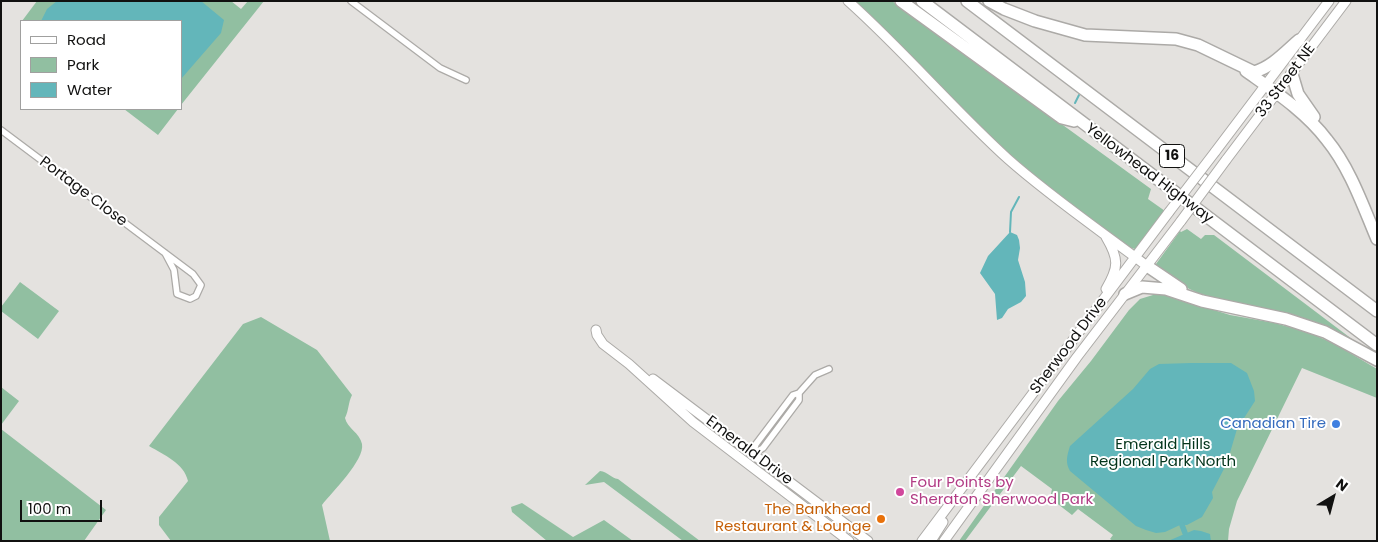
<!DOCTYPE html>
<html>
<head>
<meta charset="utf-8">
<style>
  body { margin:0 }
  #map { position:relative; width:1378px; height:542px; overflow:hidden; background:#e4e2df; font-family:Poppins,sans-serif }
  canvas { display:block }
  .frame { position:absolute; inset:0; border:2px solid #111110; pointer-events:none }
  .legend { position:absolute; left:20px; top:20px; width:162px; height:90px; box-sizing:border-box; background:#fff; border:1px solid #a0a09f; margin:0; padding:6px 9px; list-style:none; font-size:15px; color:#111110 }
  .legend li { display:flex; align-items:center; gap:10px; height:25px }
  .legend b { width:25px; border:1px solid #a0a09f }
  .north { position:absolute; left:1308px; top:472px; width:50px; height:50px; -webkit-text-stroke:4px #fff; paint-order:stroke; rotate:37deg; font-size:14px; font-weight:700; line-height:20px; text-align:center; color:#111110 }
  .north::after { content:''; display:block; margin:auto; width:18px; height:22px; background:#111110; clip-path:polygon(50% 0,100% 100%,50% 72%,0 100%) }
  .scale { position:absolute; left:20px; top:500px; width:82px; height:22px; box-sizing:border-box; border:2px solid #111110; border-top:0; padding-left:6px; font-size:15px; line-height:18px; white-space:nowrap; color:#111110; -webkit-text-stroke:4px #fff; paint-order:stroke }
</style>
</head>
<body>
<div id="map">
<canvas width="1378" height="542"></canvas>
<div class="frame"></div>
<ul class="legend">
<li><b style="height:6px;background:#fff"></b>Road</li>
<li><b style="height:14px;background:#91bfa1"></b>Park</li>
<li><b style="height:14px;background:#63b6ba"></b>Water</li>
</ul>
<div class="north">N</div>
<div class="scale">100 m</div>
</div>
<script>
const g = document.querySelector('canvas').getContext('2d');
g.lineJoin = 'round';
function fill(path, color) {
  g.fillStyle = color;
  g.fill(path, 'evenodd');
}
function strokePath(path, color, width, dash) {
  g.strokeStyle = color;
  g.lineWidth = width;
  g.lineCap = dash ? 'butt' : 'round';
  g.setLineDash(dash || []);
  g.stroke(path);
}
function drawText(font, color, halo, rows, align = 'center') {
  g.font = font + ' Poppins,sans-serif';
  g.lineWidth = 4;
  g.setLineDash([]);
  g.textBaseline = 'middle';
  g.strokeStyle = halo;
  g.fillStyle = color;
  for (const [text, x, y, turn = 0] of rows) {
    g.save();
    g.translate(x, y);
    g.rotate((+turn || 0) * Math.PI / 180);
    g.textAlign = isNaN(turn) ? turn : align;
    if (halo) g.strokeText(text, 0, 0);
    g.fillText(text, 0, 0);
    g.restore();
  }
}
fill(new Path2D(`
  M37 1H231L241 9 248 1H264L181 105V21H22Z
  M853 1H892L1151 189 1148 199 1165 211 1138 248 1135 249 1128 247 1017 163Z
  M124 109H178L158 135Z
  M1187 229 1201 239 1205 235H1214L1377 358 1362 349 1204 296 1173 281 1157 267 1156 264 1180 231 1181 232Z
  M20 282 59 311 38 339 1 311V307Z
  M1153 291 1230 315 1275 323 1310 333 1335 344 1377 369V398L1302 368 1237 501 1229 529 1228 541H1113L1110 539 1113 535 1078 509 1072 515 1050 498 1052 489 1021 466 965 541H959L1058 401 1091 361 1129 310 1140 299 1153 295Z
  M261 317 317 350 352 395C348 403 349 410 345 418 347 428 360 433 362 444 365 460 332 492 322 505L330 541H171L159 525V517L188 481C184 463 164 455 149 446L243 324Z
  M1 387 19 401 1 425Z
  M1 429 106 510 84 541H1Z
  M600 471C608 472 611 478 618 479L700 541H683L604 482 585 485Z
  M522 503 573 537 604 520 633 541H547L512 512 511 507Z`), '#91bfa1');
fill(new Path2D(`
  M57 1H201L224 20 221 33 181 79V21H41L47 9Z
  M1010 232 1017 235 1019 240 1020 248 1018 260 1025 282 1026 296 1021 302 1008 309 1002 318 997 320 995 294 980 273 988 256Z
  M1191 363H1231L1247 373 1254 391 1255 401 1237 429 1227 463 1212 492 1213 498 1202 517 1187 525H1180L1165 532 1156 533 1146 530 1136 526 1070 471C1065 462 1067 456 1070 446L1133 389 1150 369 1159 364Z
  M1194 530 1201 531 1210 534 1211 541H1168Z`), '#63b6ba');
strokePath(new Path2D(`
  M1075 103 1079 95
  M1010 232 1011 212 1019 197`), '#63b6ba', 2);
strokePath(new Path2D(`
  M1182 525 1185 533`), '#63b6ba', 5.5);
const street = new Path2D(`
  M351 1 440 68 466 80
  M1 130 193 274 201 285 196 296 190 299 177 294 174 270 165 253
  M753 454 756 444 793 395 799 393 815 375 829 369
  M753 454 763 448 799 400V393`);
const secondary = new Path2D(`
  M848 1C904 51 953 109 1008 159 1052 198 1101 231 1147 266
  M1215 152 1329 1
  M1226 160 1346 1
  M1106 289C1119 267 1119 259 1106 237
  M596 330 597 335 603 344 629 364 693 422 849 541
  M653 379 868 541
  M922 541 1169 212
  M931 541 943 522
  M944 541 1077 357 1181 221`);
const highway = new Path2D(`
  M901 1 1062 118 1074 121
  M922 1 1377 345
  M967 1 1377 311
  M989 1 1004 9 1035 21 1085 35 1176 39 1198 45 1254 72C1272 67 1285 52 1299 40
  M1246 71C1274 91 1306 112 1327 140 1350 168 1363 206 1377 239
  M1292 74 1298 94 1314 117
  M1147 266 1181 289
  M1125 294 1142 287 1166 289 1202 301 1286 319 1325 332 1377 360`);
strokePath(street, '#acaaa7', 8);
strokePath(secondary, '#acaaa7', 11);
strokePath(highway, '#acaaa7', 14);
strokePath(street, '#fff', 5.5);
strokePath(secondary, '#fff', 9);
strokePath(highway, '#fff', 11);
const secondaryBridge = new Path2D(`
  M1169 212 1215 152
  M1181 221 1226 160`);
strokePath(secondaryBridge, '#acaaa7', 11, []);
strokePath(secondaryBridge, '#fff', 9);
for (const [x, y, r, color] of [
  [1336,424,5,"#3f7fe0"],
  [900,492,5,"#d1479c"],
  [881,519,5,"#e8710a"]
]) {
  const dot = new Path2D();
  dot.arc(x, y, r, 0, 2 * Math.PI);
  g.fillStyle = color;
  g.fill(dot);
  strokePath(dot, '#fff', 2);
}
for (const [x, y, w] of [
  [1172,156,25]
]) {
  const box = new Path2D();
  box.roundRect(x - w / 2, y - 11.5, w, 23, 4);
  g.fillStyle = '#fff';
  g.fill(box);
  strokePath(box, '#111110', 1);
}
drawText('bold 14px', '#111110', null, [
  ["16",1172,156]
]);
drawText('15px', '#111110', '#fff', [
  ["33 Street NE",1286,81,-53],
  ["Yellowhead Highway",1149,174,37],
  ["Portage Close",83,192,37],
  ["Sherwood Drive",1069,346,-53],
  ["Emerald Drive",749,451,37]
]);
drawText('15px', '#366cbe', '#fff', [
  ["Canadian Tire",1326,424]
], 'right');
drawText('15px', '#03341b', '#fff', [
  ["Emerald Hills",1163,445],
  ["Regional Park North",1163,462]
]);
drawText('15px', '#b23c85', '#fff', [
  ["Four Points by",910,483],
  ["Sheraton Sherwood Park",910,500]
], 'left');
drawText('15px', '#c56008', '#fff', [
  ["The Bankhead",871,510],
  ["Restaurant & Lounge",871,527]
], 'right');
</script>
</body>
</html>
